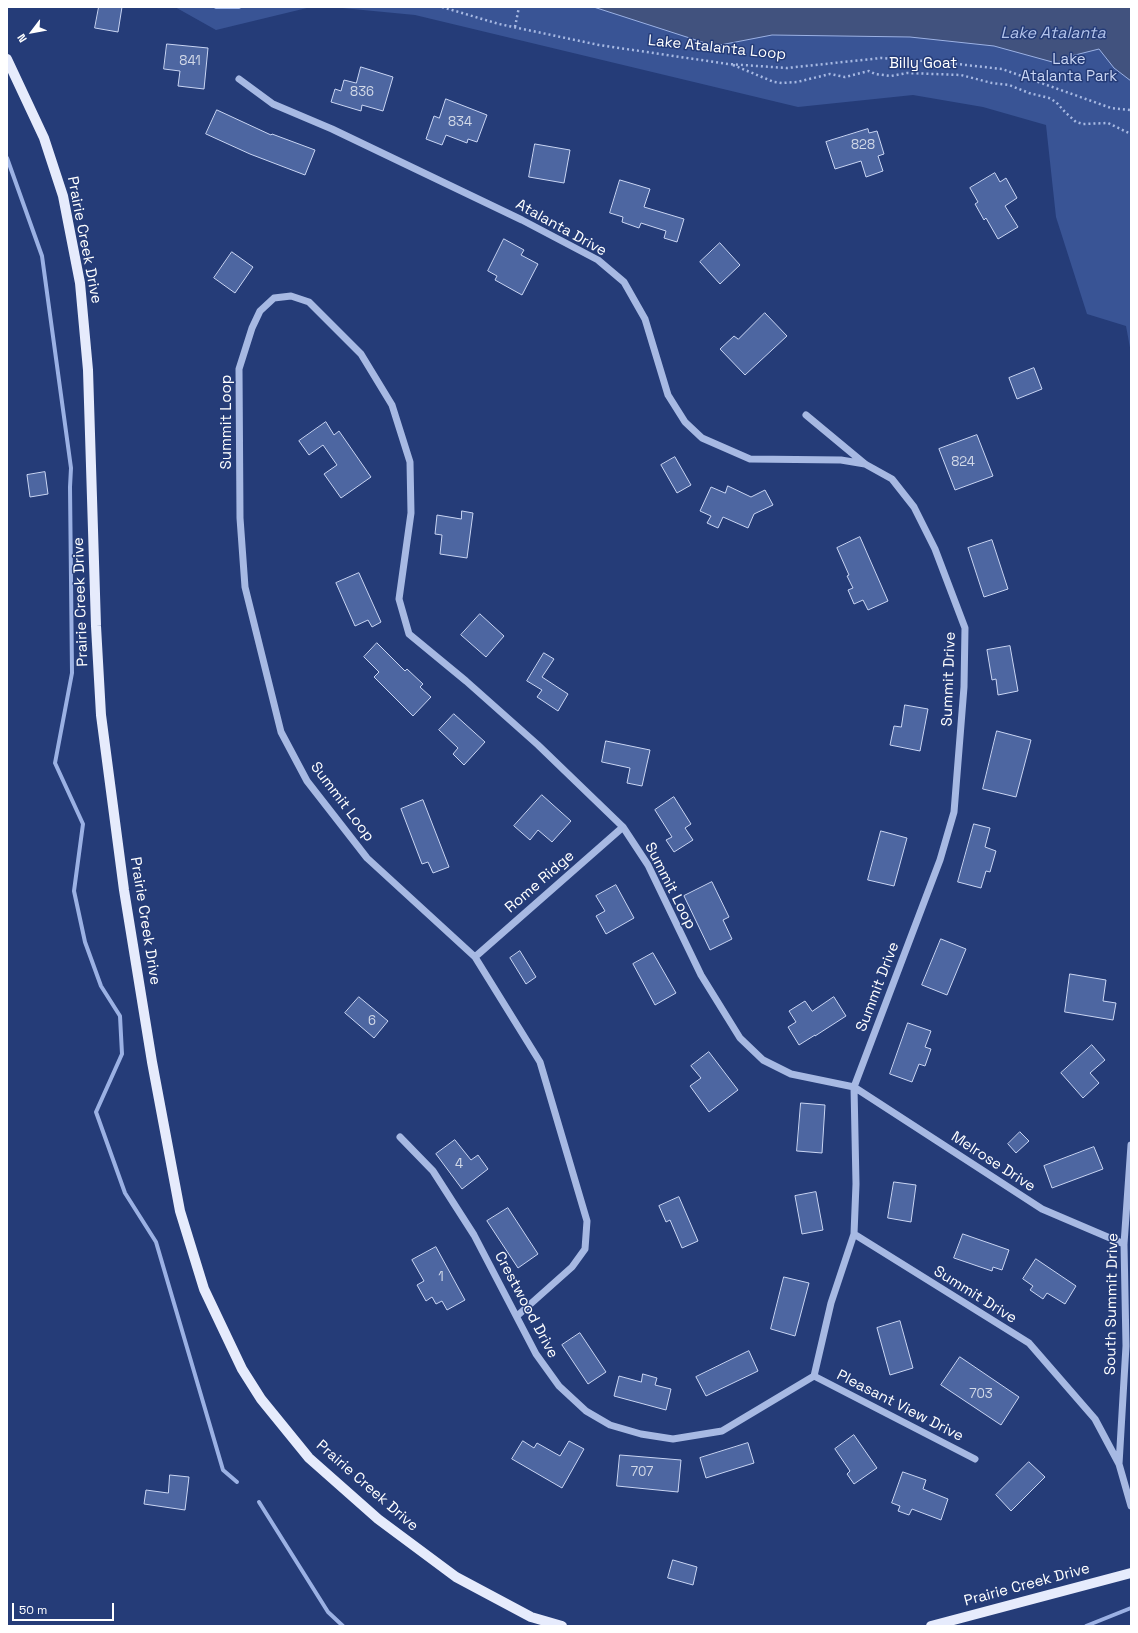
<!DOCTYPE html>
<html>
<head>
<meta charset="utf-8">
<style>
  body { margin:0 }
  #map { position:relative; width:1138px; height:1633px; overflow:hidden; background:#253c78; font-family:"Space Grotesk",sans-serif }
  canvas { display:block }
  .frame { position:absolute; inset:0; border:8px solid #fff; pointer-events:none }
  .north { position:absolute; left:12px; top:12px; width:40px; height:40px; -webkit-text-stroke:3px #253c78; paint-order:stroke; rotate:238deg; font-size:11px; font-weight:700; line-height:16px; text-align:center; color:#fff }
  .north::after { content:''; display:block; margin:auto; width:14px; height:18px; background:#fff; clip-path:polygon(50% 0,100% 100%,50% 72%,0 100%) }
  .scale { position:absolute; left:12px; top:1603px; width:102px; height:18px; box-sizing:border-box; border:2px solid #fff; border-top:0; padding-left:5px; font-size:12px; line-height:14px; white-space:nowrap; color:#fff; -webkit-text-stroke:3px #253c78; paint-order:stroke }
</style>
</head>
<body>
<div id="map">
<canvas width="1138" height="1633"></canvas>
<div class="frame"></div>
<div class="north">N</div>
<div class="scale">50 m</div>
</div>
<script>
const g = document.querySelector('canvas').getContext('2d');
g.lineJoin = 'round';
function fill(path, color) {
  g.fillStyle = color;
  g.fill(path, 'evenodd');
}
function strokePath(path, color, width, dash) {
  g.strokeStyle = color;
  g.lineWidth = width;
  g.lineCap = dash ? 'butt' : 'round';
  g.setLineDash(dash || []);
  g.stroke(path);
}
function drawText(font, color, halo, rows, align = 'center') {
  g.font = font + ' "Space Grotesk",sans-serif';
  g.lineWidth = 3;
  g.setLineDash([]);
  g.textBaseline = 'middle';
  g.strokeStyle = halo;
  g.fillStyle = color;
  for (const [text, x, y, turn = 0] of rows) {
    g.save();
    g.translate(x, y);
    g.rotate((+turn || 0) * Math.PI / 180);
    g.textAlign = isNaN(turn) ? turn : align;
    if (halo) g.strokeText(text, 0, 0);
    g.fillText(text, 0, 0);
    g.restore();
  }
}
fill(new Path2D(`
  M175 7H311L216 30Z
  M332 7H1131V353L1126 326 1087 314 1056 217 1046 125 983 107 913 95 798 107 415 15Z`), '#395495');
const water = new Path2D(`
  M594 7H1131V81L1114 68 1099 49 1071 56 1056 63 994 46 910 37 772 35 715 46Z`);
fill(water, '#41527e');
strokePath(water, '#9bb1e4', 1);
strokePath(new Path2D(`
  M216 7H239
  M7 158 42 256 71 468 70 487 72 673 55 763 83 824 74 891 85 942 101 986 120 1016 122 1054 96 1112 125 1193 156 1242 223 1470 237 1482
  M259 1502 328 1612 343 1626
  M1086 1626 1131 1608`), '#9bb1e4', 4);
const building = new Path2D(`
  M99 7H122L118 32 95 28Z
  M167 44 208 48 204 89 178 86 180 71 164 69Z
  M361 67 393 77 383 111 362 105 361 111 331 102 335 89 341 91 344 80 356 83Z
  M446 99 487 115 477 142 468 139 467 143 446 135 442 145 426 139 434 116 439 118Z
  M217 110 271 135 272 134 315 150 305 175 250 154 206 134Z
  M868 129 869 133 877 131 884 154 878 156 883 171 866 177 861 161 835 169 826 142Z
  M535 144 570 150 564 183 529 177Z
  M995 173 1000 182 1006 178 1017 198 1005 206 1018 227 998 239 986 218 984 220 975 204 978 202 970 188Z
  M620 180 650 189 644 207 684 219 677 242 664 238 666 231 641 223 639 228 622 222 623 217 610 213Z
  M504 239 524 250 521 255 538 264 522 295 495 280 497 276 488 271Z
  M720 243 740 265 720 284 700 262Z
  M232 252 253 267 235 293 214 278Z
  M765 313 787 336 745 375 720 349 734 336 738 339Z
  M1034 368 1042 389 1017 399 1009 378Z
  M326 422 334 435 339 431 371 477 341 498 324 474 337 465 323 445 309 455 299 441Z
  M977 435 993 476 955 490 939 449Z
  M675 457 691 485 677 493 661 465Z
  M45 472 48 494 30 497 27 475Z
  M728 486 751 497 765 490 773 505 754 514 748 528 723 517 718 528 707 523 711 516 700 511 711 487 725 493Z
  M462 511 473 513 467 558 440 554 442 535 435 534 437 515 461 519Z
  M860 537 888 601 868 610 863 600 854 604 848 590 853 588 847 576 849 575 837 548Z
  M992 540 1008 589 984 597 968 548Z
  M359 573 381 622 372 627 368 620 355 626 336 583Z
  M480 614 504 636 486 657 461 635Z
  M377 643 405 671 407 669 423 684 420 687 431 697 413 716 374 677 379 672 364 657Z
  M1010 646 1018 691 998 695 996 679 992 680 987 650Z
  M544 653 554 659 542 677 568 694 558 711 537 697 542 690 527 681Z
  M905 705 928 709 920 751 890 745 894 726 901 727Z
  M454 714 485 742 464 765 453 754 458 748 439 730Z
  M997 731 1031 740 1016 797 983 789Z
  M606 741 650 750 642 786 627 783 630 768 602 762Z
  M542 795 571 821 552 842 538 830 530 840 514 826Z
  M674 797 691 824 685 828 693 840 674 852 666 840 672 837 655 810Z
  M423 800 449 867 433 873 428 862 422 864 401 809Z
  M974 824 990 828 985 847 996 851 990 872 986 871 981 888 958 882Z
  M881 831 907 838 894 886 868 880Z
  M712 882 729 917 723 920 732 939 710 950 684 896Z
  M616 885 634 918 606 934 596 916 605 911 596 896Z
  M941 939 966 949 947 995 922 985Z
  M520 951 536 977 526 984 510 958Z
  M653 953 676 993 655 1005 633 964Z
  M1070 974 1106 980 1103 1001 1116 1003 1113 1020 1065 1012Z
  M359 997 388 1021 374 1038 345 1013Z
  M834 997 846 1016 815 1036V1035L799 1045 788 1027 796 1022 789 1011 805 1001 812 1011Z
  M908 1023 931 1031 925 1047 931 1049 925 1066 919 1064 912 1082 890 1074Z
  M1092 1045 1105 1060 1090 1073 1099 1083 1083 1098 1061 1073Z
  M709 1052 738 1090 709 1112 690 1086 701 1078 691 1066Z
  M801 1103 825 1105 822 1153 797 1151Z
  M1020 1132 1029 1141 1016 1153 1008 1144Z
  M455 1140 471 1160 478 1155 488 1169 462 1189 436 1154Z
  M1094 1147 1103 1169 1052 1188 1044 1166Z
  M894 1182 916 1185 911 1222 888 1218Z
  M816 1192 823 1230 802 1234 795 1196Z
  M679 1197 698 1241 682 1248 670 1220 666 1222 659 1206Z
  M508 1208 538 1254 518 1268 487 1221Z
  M963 1234 1009 1250 1002 1270 993 1267 992 1271 954 1258Z
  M436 1247 465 1300 447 1310 442 1301 436 1304 432 1297 426 1301 417 1285 424 1281 412 1260Z
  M1036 1259 1076 1286 1065 1304 1047 1293 1043 1299 1030 1290 1033 1286 1023 1279Z
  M784 1277 809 1283 795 1336 771 1329Z
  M900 1321 913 1368 890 1375 877 1328Z
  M580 1333 606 1372 588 1384 562 1345Z
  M749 1351 758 1371 706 1396 696 1377Z
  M960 1357 1019 1397 1001 1425 941 1385Z
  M643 1374 657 1378 655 1385 671 1389 666 1410 614 1396 619 1376 641 1382Z
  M854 1435 877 1468 854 1484 847 1474 850 1471 835 1449Z
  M523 1441 534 1448 537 1443 560 1456 569 1441 584 1449 562 1488 512 1459Z
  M748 1443 754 1463 706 1478 700 1458Z
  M620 1455 681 1460 678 1492 617 1486Z
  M1029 1462 1045 1477 1011 1511 996 1495Z
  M903 1472 926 1480 923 1489 948 1499 941 1520 912 1509 909 1515 898 1511 900 1506 892 1503Z
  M170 1475 189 1477 185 1510 144 1504 146 1490 168 1493Z
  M673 1560 697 1567 693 1585 668 1578Z`);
fill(building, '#4d66a1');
strokePath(building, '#c9d5f3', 1);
strokePath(new Path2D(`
  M442 7 499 24 599 45 728 64 787 68 881 58 939 62 1002 69 1111 108 1131 110
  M515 27 519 7
  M733 65 774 82 782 83 797 82 830 74 845 77 869 71 875 74 891 76 907 73 961 75 992 83 1009 85 1029 93 1049 98 1056 102 1065 112 1076 122 1083 124 1108 123 1131 134`), '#a7b9e3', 2.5, [2, 3]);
strokePath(new Path2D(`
  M239 79 273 104 332 129 522 220 598 260 624 282 645 319 668 395 685 422 702 438 750 459 841 460 865 464
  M806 415 865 464 892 479 914 507 935 549 965 628 964 687 954 812 940 860 854 1087 856 1184 854 1234 1029 1343 1095 1419 1119 1464 1131 1506
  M475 957 623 827
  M400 1137 433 1171 474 1235 536 1354 559 1386 586 1411 610 1425 641 1434 673 1439 722 1431 814 1376 831 1303 854 1234
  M517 1316 572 1267 585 1249 587 1221 540 1062 475 957 367 858 307 781 281 732 245 587 240 518 239 369 252 328 260 311 274 298 291 296 309 302 361 354 392 405 410 462 411 513 399 599 409 634 466 681 538 745 623 827 648 865 701 975 740 1038 763 1060 791 1074 854 1087 1042 1209 1124 1244
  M814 1376 975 1459
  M1119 1464 1126 1346 1124 1244 1131 1145`), '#a7b9e3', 7);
strokePath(new Path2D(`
  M7 59 44 138 63 196 80 283 88 370 96 626 101 715 124 890 152 1062 180 1211 204 1289 242 1369 261 1399 309 1458 378 1519 456 1577 531 1617 562 1626
  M931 1626 1131 1573`), '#e6ebfc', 10);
drawText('13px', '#d2d9e8', null, [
  ["841",190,61],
  ["836",362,92],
  ["834",460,122],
  ["828",863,145],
  ["824",963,462],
  ["6",372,1021],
  ["4",459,1164],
  ["1",441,1277],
  ["703",981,1394],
  ["707",642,1472]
]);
drawText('15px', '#fff', '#253c78', [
  ["Lake Atalanta Loop",717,48,6],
  ["Billy Goat",923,64],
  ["Atalanta Drive",561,228,29],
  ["Prairie Creek Drive",84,240,79],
  ["Summit Loop",227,422,-90],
  ["Prairie Creek Drive",81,602,-92],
  ["Summit Drive",949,679,-88],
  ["Summit Loop",342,802,53],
  ["Rome Ridge",540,882,-41],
  ["Summit Loop",670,886,63],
  ["Prairie Creek Drive",145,921,81],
  ["Summit Drive",878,987,-69],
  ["Melrose Drive",993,1162,33],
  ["Summit Drive",975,1295,32],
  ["South Summit Drive",1112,1304,-89],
  ["Crestwood Drive",526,1305,62],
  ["Pleasant View Drive",900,1406,27],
  ["Prairie Creek Drive",367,1486,41],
  ["Prairie Creek Drive",1027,1585,-15]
]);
drawText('15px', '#c9d5f3', '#253c78', [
  ["Lake",1069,60],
  ["Atalanta Park",1069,77]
]);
drawText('italic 16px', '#b2c3eb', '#253c78', [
  ["Lake Atalanta",1053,34]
]);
</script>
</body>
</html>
